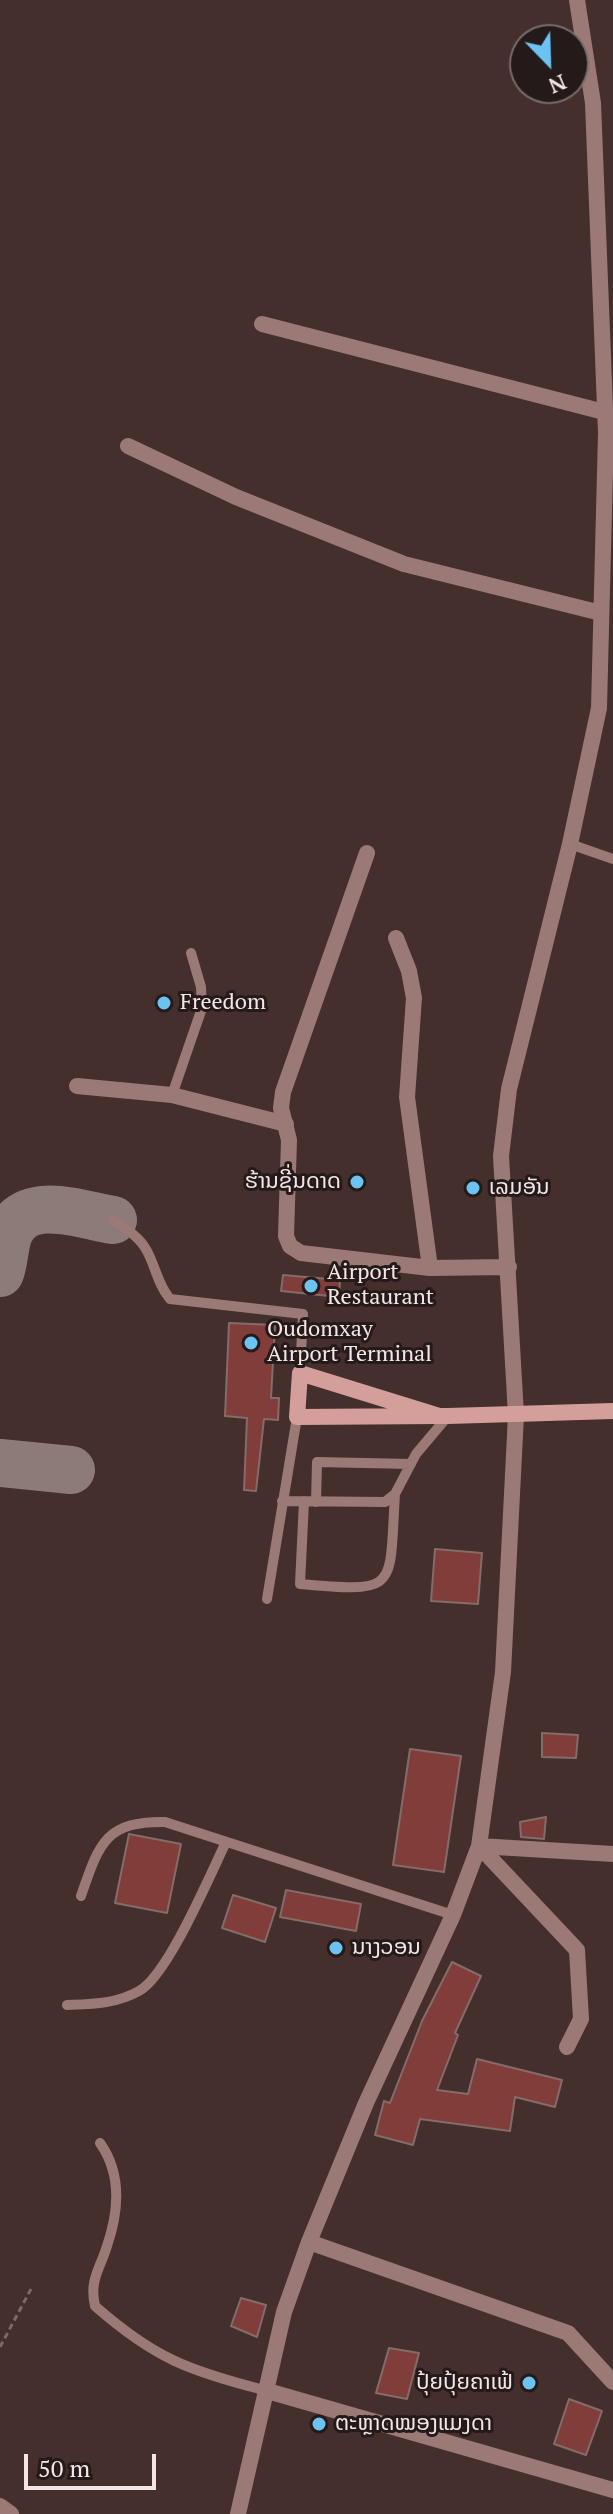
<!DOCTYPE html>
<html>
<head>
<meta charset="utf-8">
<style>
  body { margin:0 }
  #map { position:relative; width:613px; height:2514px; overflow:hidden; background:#442f2d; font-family:"PT Serif",serif }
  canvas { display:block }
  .north { position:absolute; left:509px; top:24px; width:80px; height:80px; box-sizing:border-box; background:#241a19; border:2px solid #776c6a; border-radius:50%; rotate:157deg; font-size:22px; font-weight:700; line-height:32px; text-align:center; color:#f4e6e4 }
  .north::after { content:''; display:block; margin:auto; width:28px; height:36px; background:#6cc3f2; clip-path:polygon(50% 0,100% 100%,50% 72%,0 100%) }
  .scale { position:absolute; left:24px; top:2454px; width:132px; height:36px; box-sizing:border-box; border:4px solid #f4e6e4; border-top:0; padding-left:10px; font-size:24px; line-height:28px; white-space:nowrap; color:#f4e6e4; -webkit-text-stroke:6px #241a19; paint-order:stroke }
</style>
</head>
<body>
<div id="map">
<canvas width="613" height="2514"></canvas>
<div class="north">N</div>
<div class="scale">50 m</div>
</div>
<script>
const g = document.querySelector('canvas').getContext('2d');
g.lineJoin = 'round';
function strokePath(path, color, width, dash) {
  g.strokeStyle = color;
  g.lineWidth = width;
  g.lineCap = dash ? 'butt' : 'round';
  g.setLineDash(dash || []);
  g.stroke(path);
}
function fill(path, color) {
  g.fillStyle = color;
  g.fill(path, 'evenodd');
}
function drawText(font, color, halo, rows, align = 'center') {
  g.font = font + ' "PT Serif","Noto Sans Lao",serif';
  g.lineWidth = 6;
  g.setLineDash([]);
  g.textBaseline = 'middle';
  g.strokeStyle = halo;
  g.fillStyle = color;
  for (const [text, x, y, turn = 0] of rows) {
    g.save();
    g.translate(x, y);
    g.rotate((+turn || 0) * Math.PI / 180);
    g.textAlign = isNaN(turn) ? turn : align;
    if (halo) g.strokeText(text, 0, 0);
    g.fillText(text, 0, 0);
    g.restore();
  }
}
strokePath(new Path2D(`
  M0 1273C5 1260 4 1243 10 1231 28 1194 82 1215 113 1220
  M0 1463 71 1470`), '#8d7b79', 48);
const building = new Path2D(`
  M283 1275 340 1280 339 1297 281 1291Z
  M229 1323 275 1325 271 1398H279L278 1420 264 1419 256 1491 244 1490 247 1418 225 1416Z
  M435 1549 482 1553 478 1604 431 1601Z
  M542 1733 578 1735 576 1758 542 1757Z
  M410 1749 461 1756 444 1872 393 1865Z
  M546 1817 544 1839 521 1837 520 1822Z
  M129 1834 181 1844 167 1913 115 1903Z
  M286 1890 361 1904 356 1931 280 1917Z
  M233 1895 276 1908 265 1942 222 1928Z
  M452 1962 481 1976 455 2033 458 2035 437 2090 468 2094 477 2059 562 2080 555 2107 515 2097 510 2131 420 2119 413 2145 375 2135 384 2101 390 2103 422 2021Z
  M241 2298 266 2305 257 2337 231 2326Z
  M389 2348 419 2353 407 2399 376 2393Z
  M569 2399 602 2411 586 2455 554 2444Z`);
fill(building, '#803d39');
strokePath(building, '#846c69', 2);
strokePath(new Path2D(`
  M0 2347 31 2289`), '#7c6967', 3, [6, 4]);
strokePath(new Path2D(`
  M570 844 613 859
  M172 1095 202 1008 201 987 191 953
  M113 1220C126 1229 140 1237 147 1251 156 1268 158 1285 170 1299L303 1314 300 1373
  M282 1501 385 1502 395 1494 416 1454 448 1416
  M304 1501 300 1584C400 1593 389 1590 395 1494
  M316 1502 317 1462 411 1464
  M267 1599 297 1417
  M81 1896C99 1844 105 1821 165 1822L453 1915
  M67 2005C92 2004 116 2004 139 1991 168 1975 210 1875 226 1842
  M100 2143C122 2174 119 2211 107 2246 100 2269 89 2280 95 2306 154 2358 189 2371 264 2390`), '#9b7976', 10);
strokePath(new Path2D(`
  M577 0 593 103 606 433
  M262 324 604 412
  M128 446 236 497 404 564 601 613
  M367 853 283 1092 281 1108 289 1140 286 1236 290 1246 301 1253 430 1268 509 1267
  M396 938 409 971 414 998 407 1097 430 1268
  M77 1086 172 1095 286 1124
  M479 1846 577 1950 581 2019 567 2047
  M479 1846 613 1854
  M309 2242 568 2333 613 2382
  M264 2390 613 2490
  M0 2506 11 2514
  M238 2514 284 2312 309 2242 366 2103 453 1915 479 1846 503 1672 516 1415 501 1156 509 1089 570 844 599 708 606 433 613 434`), '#9b7976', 16);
strokePath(new Path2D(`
  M439 1416 300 1373 297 1417 439 1416H448L613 1411`), '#d49f9a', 16);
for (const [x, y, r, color] of [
  [164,1003,8,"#6cc3f2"],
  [357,1182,8,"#6cc3f2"],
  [473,1188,8,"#6cc3f2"],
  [311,1286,8,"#6cc3f2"],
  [251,1343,8,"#6cc3f2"],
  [336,1948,8,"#6cc3f2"],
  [529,2383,8,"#6cc3f2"],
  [319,2424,8,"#6cc3f2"]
]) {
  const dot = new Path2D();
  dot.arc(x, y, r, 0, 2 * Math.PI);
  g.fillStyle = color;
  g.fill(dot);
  strokePath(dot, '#241a19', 3);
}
drawText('22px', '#f4e6e4', '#241a19', [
  ["Freedom",180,1003],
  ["ຮ້ານຊີ່ນດາດ",341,1182,"right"],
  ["ເລມອັນ",489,1188],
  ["Airport",327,1273],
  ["Restaurant",327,1298],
  ["Oudomxay",267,1330],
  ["Airport Terminal",267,1355],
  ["ນາງວອນ",352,1948],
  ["ປຸ້ຍປຸ້ຍຄາເຟ້",513,2383,"right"],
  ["ຕະຫຼາດໝອງແມງດາ",335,2424]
], 'left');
</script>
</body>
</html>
